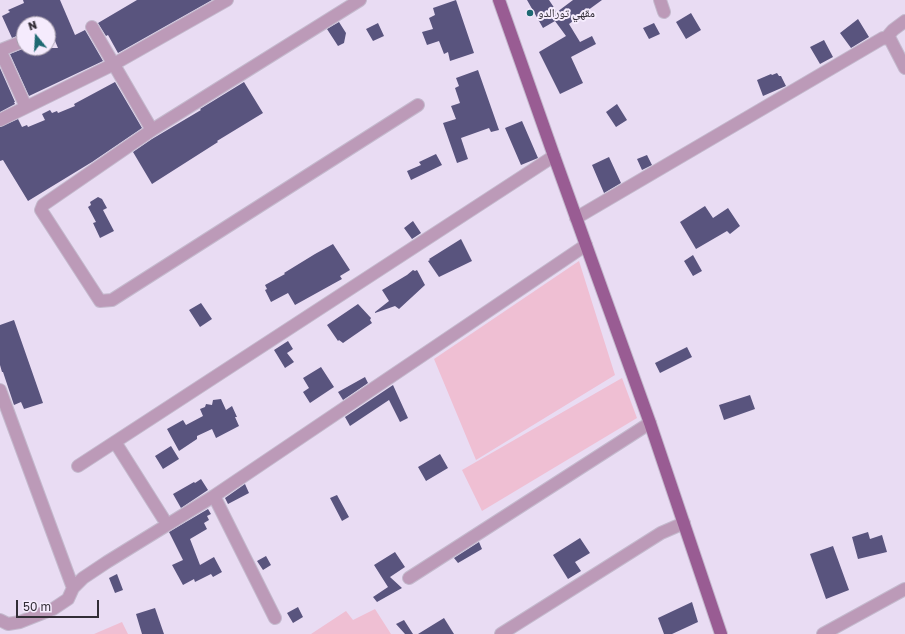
<!DOCTYPE html>
<html>
<head>
<meta charset="utf-8">
<style>
  body { margin:0 }
  #map { position:relative; width:905px; height:634px; overflow:hidden; background:#e9dcf3; font-family:"Golos Text",sans-serif }
  canvas { display:block }
  .north { position:absolute; left:16px; top:16px; width:40px; height:40px; box-sizing:border-box; background:#f5ebfd; border:1px solid #a79fad; border-radius:50%; rotate:342deg; font-size:11px; font-weight:700; line-height:16px; text-align:center; color:#322d36 }
  .north::after { content:''; display:block; margin:auto; width:14px; height:18px; background:#1e6972; clip-path:polygon(50% 0,100% 100%,50% 72%,0 100%) }
  .scale { position:absolute; left:16px; top:600px; width:83px; height:18px; box-sizing:border-box; border:2px solid #322d36; border-top:0; padding-left:5px; font-size:12px; line-height:14px; white-space:nowrap; color:#322d36; -webkit-text-stroke:3px #f5ebfd; paint-order:stroke }
</style>
</head>
<body>
<div id="map">
<canvas width="905" height="634"></canvas>
<div class="north">N</div>
<div class="scale">50 m</div>
</div>
<script>
const g = document.querySelector('canvas').getContext('2d');
g.lineJoin = 'round';
function fill(path, color) {
  g.fillStyle = color;
  g.fill(path, 'evenodd');
}
function strokePath(path, color, width, dash) {
  g.strokeStyle = color;
  g.lineWidth = width;
  g.lineCap = dash ? 'butt' : 'round';
  g.setLineDash(dash || []);
  g.stroke(path);
}
function drawText(font, color, halo, rows, align = 'center') {
  g.font = font + ' "Golos Text","Noto Naskh Arabic",sans-serif';
  g.lineWidth = 4;
  g.setLineDash([]);
  g.textBaseline = 'middle';
  g.strokeStyle = halo;
  g.fillStyle = color;
  for (const [text, x, y, turn = 0] of rows) {
    g.save();
    g.translate(x, y);
    g.rotate((+turn || 0) * Math.PI / 180);
    g.textAlign = isNaN(turn) ? turn : align;
    if (halo) g.strokeText(text, 0, 0);
    g.fillText(text, 0, 0);
    g.restore();
  }
}
fill(new Path2D(`
  M579 261 615 375 476 460 434 359Z
  M622 378 637 418 482 511 462 470Z
  M375 609 391 634H311L346 611 353 620Z
  M122 622 128 634H94Z`), '#efbfd3');
fill(new Path2D(`
  M23 0H60L75 35 85 30 103 61 29 96 10 54 25 48H58L48 24H24V35H19L12 38 2 16 10 12 8 10 24 3Z
  M137 0H212L118 53 108 35 106 36 98 23Z
  M456 0 474 53 450 61 448 52 444 54 439 41 427 45 422 32 433 29 429 18 435 15 433 8Z
  M527 0H549L557 12 573 0H602L569 24 580 42 592 36 596 44 571 57 583 83 560 94 539 52 566 36 555 21 543 28Z
  M691 13 701 30 686 39 676 22Z
  M858 19 869 37 851 48 840 33Z
  M339 22 346 33 344 43 338 46 327 29Z
  M378 23 384 36 373 41 366 29Z
  M654 23 660 34 649 39 643 28Z
  M824 40 833 57 820 64 810 47Z
  M0 68 15 102H14L15 104 0 112Z
  M478 70 499 130 491 132 489 128 461 138 468 159 457 163 443 123 456 119 451 106 460 103 455 88 459 86 456 78Z
  M777 73 779 76H781L786 86 763 96 757 80 771 74 772 75Z
  M115 82 142 128 92 162 28 201 3 160 0 161V127L18 119 22 127 27 125 28 127 45 120 42 114 50 110 52 113 57 111 58 113 75 106 74 104Z
  M244 82 263 113 217 141 218 142 152 184 133 152 152 139 201 110 200 109Z
  M617 104 627 120 616 127 606 112Z
  M522 121 538 158 521 165 505 128Z
  M436 154 442 165 411 180 407 171 421 165 419 162Z
  M647 155 652 165 642 170 637 159Z
  M609 157 621 183 604 193 592 165Z
  M98 197 102 199 107 208 103 210 114 231 100 238 93 223 96 222 88 207 91 205 90 202Z
  M705 206 713 218 728 208 740 226 730 234 727 231 696 249 680 222Z
  M413 221 421 233 412 239 404 228Z
  M461 239 472 261 439 277 428 261 430 260 429 259Z
  M333 244 350 270 340 276 342 279 295 305 288 293 271 302 265 290 267 289 265 285 285 274 284 273 315 254Z
  M693 255 702 271 693 276 684 261Z
  M413 270 415 271 417 270 425 285 399 309 395 306 375 313V312L389 301 382 290 407 275Z
  M201 303 212 319 200 327 189 310Z
  M358 304 371 318 370 320 372 323 343 343 339 340 338 341 327 325Z
  M14 320 43 403 24 409 21 402 14 405 3 372H2L0 365V325Z
  M288 341 293 349 287 353 294 362 285 368 274 350Z
  M687 347 692 357 660 373 655 363Z
  M321 367 334 387 310 403 303 392 309 388 303 378Z
  M365 377 368 383 343 400 338 392Z
  M393 385 408 418 400 422 389 400 350 426 345 417Z
  M750 395 755 409 724 420 719 405Z
  M221 399 226 410 232 406 237 417H235L239 426 216 438 212 429 197 436V439L179 451 167 429 183 420 186 425 203 416 200 409 205 407 206 404 212 405 213 400Z
  M171 446 179 459 163 469 155 456Z
  M440 454 448 468 426 481 418 467Z
  M201 479 208 490 181 508 173 494 194 482 195 483Z
  M245 484 249 493 228 504 225 498Z
  M337 495 349 517 342 521 330 498Z
  M208 509 211 514 207 516 209 520 204 523 207 529 190 539 200 565 214 557 222 572 213 577 211 574 195 582 194 579 183 585 172 565 183 560 169 532Z
  M868 532 870 539 882 535 887 552 858 559 852 537Z
  M580 538 590 553 575 562 581 571 568 579 553 555Z
  M479 542 482 549 458 563 454 558Z
  M833 546 849 590 826 599 810 554Z
  M395 552 405 567 390 577 402 588 377 602 373 597 388 587 374 565Z
  M266 556 271 565 263 570 257 561Z
  M117 574 123 590 115 593 109 578Z
  M692 602 698 622 672 634H664L658 618Z
  M298 607 303 617 293 623 287 613Z
  M155 608 164 634H142L136 614Z
  M444 618 454 634H418Z
  M404 620 413 634H405L396 624Z`), '#59547e');
const minor = new Path2D(`
  M360 0 152 130 43 205 41 210 100 301 112 300 418 105
  M660 0 664 12
  M92 27 152 130
  M887 37 893 30 905 21
  M0 50 26 107
  M1 50 21 42
  M0 120 114 64 227 0
  M576 218 883 38 890 39 905 68
  M0 390 73 588
  M115 442 163 518
  M78 466 554 156
  M214 496 275 618
  M409 578 650 423
  M0 620 8 624 20 622 53 609 68 599 73 588 83 578 107 562 214 496 586 245
  M501 634 661 533 684 523
  M823 634 905 589`);
const major = new Path2D(`
  M499 0 554 156 650 423 721 634`);
strokePath(minor, '#c4b9cd', 14);
strokePath(major, '#c4b9cd', 14);
strokePath(minor, '#bc9ab8', 12);
strokePath(major, '#995c93', 12);
for (const [x, y, r, color] of [
  [530,13,4,"#1e6972"]
]) {
  const dot = new Path2D();
  dot.arc(x, y, r, 0, 2 * Math.PI);
  g.fillStyle = color;
  g.fill(dot);
  strokePath(dot, '#f5ebfd', 1.5);
}
drawText('12px', '#322d36', '#f5ebfd', [
  ["مقهي تورالدو",538,13]
], 'left');
</script>
</body>
</html>
